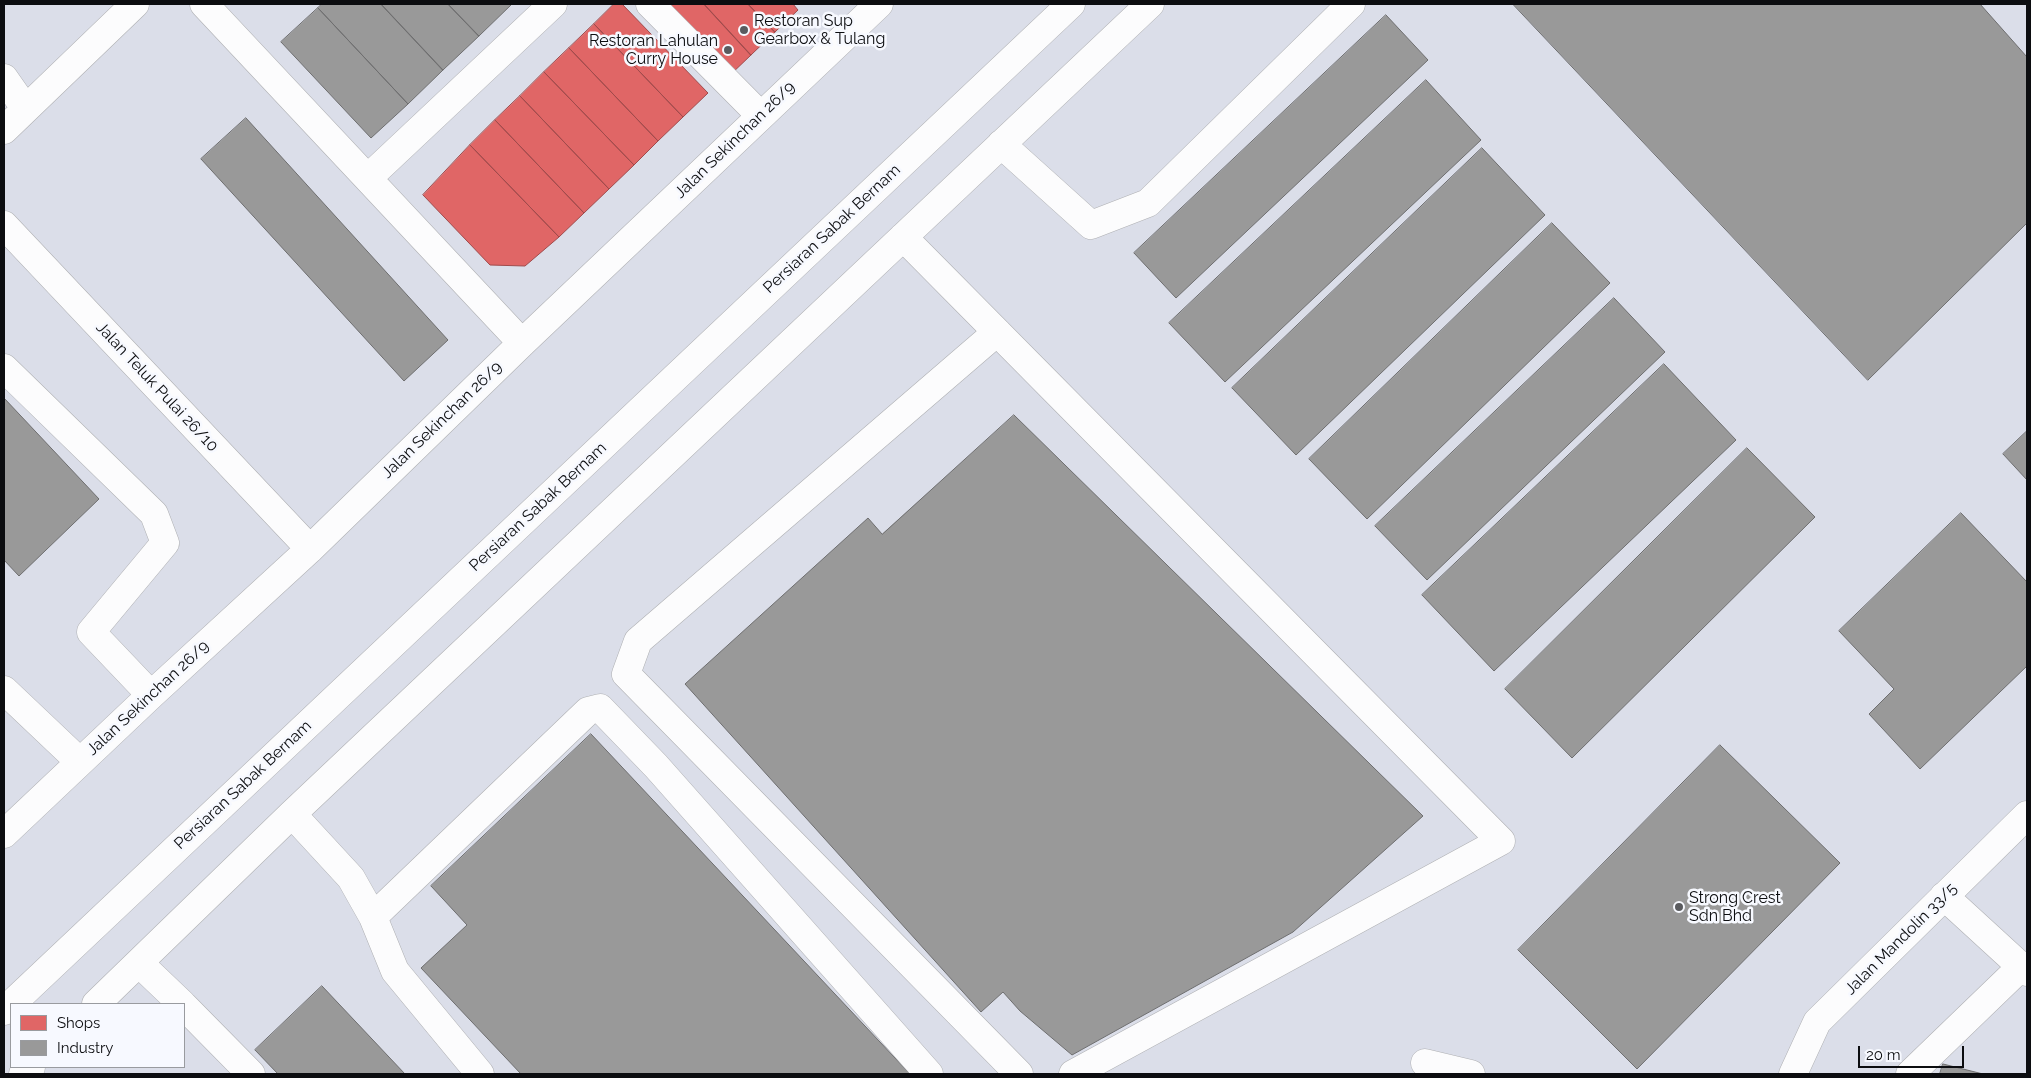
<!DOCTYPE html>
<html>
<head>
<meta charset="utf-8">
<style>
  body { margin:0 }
  #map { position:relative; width:2031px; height:1078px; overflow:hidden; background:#ebecf1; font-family:Raleway,sans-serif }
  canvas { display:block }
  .frame { position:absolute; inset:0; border:5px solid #0c0d10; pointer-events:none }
  .legend { position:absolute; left:10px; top:1003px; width:175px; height:65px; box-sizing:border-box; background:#f7f9ff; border:1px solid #999b9f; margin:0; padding:6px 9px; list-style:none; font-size:15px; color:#0c0d10 }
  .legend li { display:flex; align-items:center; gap:10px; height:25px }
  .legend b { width:25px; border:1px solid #999b9f }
  .scale { position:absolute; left:1858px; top:1046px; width:106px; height:22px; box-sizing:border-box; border:2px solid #0c0d10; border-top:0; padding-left:6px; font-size:15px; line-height:18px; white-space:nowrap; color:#0c0d10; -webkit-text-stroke:4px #f7f9ff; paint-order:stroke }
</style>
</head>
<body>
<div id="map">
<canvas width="2031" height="1078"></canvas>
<div class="frame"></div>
<ul class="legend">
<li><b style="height:14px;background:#e06666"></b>Shops</li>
<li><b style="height:14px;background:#999"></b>Industry</li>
</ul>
<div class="scale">20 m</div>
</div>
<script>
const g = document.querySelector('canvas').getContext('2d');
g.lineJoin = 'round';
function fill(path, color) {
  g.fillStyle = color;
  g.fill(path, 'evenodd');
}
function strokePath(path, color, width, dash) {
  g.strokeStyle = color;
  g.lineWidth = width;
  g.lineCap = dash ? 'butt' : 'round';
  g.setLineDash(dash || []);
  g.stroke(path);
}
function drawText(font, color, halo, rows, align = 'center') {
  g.font = font + ' Raleway,sans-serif';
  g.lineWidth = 5;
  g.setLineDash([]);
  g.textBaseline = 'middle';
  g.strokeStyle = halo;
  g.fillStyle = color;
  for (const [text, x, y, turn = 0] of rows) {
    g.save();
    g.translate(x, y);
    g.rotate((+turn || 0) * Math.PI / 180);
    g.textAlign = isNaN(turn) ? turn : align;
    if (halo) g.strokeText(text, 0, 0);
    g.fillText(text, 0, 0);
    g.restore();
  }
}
fill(new Path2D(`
  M4 4H2027V1074H4ZM11 1004H184V1067H11Z`), '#dbdee9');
const shops = new Path2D(`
  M614 4H622L708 93 683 117 594 24Z
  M659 4H704L751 55 728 77Z
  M704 4H748L775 32 751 55Z
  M748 4H793L798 10 775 32Z
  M594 24 683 117 658 141 569 48Z
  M569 48 658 141 634 165 544 72Z
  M544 72 634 165 609 189 520 96Z
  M520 96 609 189 584 213 495 120Z
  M495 120 584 213 559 237 470 145Z
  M470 145 559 237 525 266 490 265 423 195Z`);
fill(shops, '#e06666');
strokePath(shops, '#a04b4c', 1);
const industry = new Path2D(`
  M322 4H381L443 70 408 104 318 8Z
  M381 4H448L479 36 443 70Z
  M448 4H512L479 36Z
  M1513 4H1980L2027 57V223L1868 380Z
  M318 8 408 104 371 138 281 42Z
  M1386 15 1428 60 1176 298 1134 253Z
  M1426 80 1481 140 1225 382 1169 323Z
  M246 118 448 340 404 381 201 159Z
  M1482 148 1545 215 1296 455 1232 388Z
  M1552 223 1610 283 1367 519 1309 459Z
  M1614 298 1665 352 1427 580 1375 526Z
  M1664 364 1736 440 1494 671 1422 595Z
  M4 398 99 499 19 576 4 560Z
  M1014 415 1423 816 1293 932 1072 1055 1020 1011 1003 992 981 1012 685 684 868 518 882 534Z
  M2027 431V480L2003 454Z
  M1747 448 1815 517 1572 758 1505 689Z
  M1961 513 2027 582V666L1920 769 1869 714 1894 689 1839 631Z
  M591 734 910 1074H521L421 968 467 925 431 886Z
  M1720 745 1840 863 1637 1069 1518 950Z
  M322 986 405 1074H278L255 1050Z
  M1943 1064 1983 1074H1940Z`);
fill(industry, '#999');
strokePath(industry, '#6f6f70', 1);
const minor = new Path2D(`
  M204 4 522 343
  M650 4 761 116
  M4 78 25 108
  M4 130 135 4
  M1001 144 1091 225 1148 203 1351 4
  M368 178 553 4
  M4 225 310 549
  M903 237 1501 841 1073 1074
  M997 332 638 641 626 674 1019 1074
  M4 368 154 514 165 543 91 632 151 695
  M4 690 80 762
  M292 814 351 878 373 917 395 971 480 1074
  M4 834 151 695 310 549 522 343 879 4
  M1944 896 2027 972
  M373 917 588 711 600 708 656 766 929 1074
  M139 963 182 1004
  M96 1004 292 814 1150 4
  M184 1006 251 1074
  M4 1011 1071 4
  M1425 1063 1471 1074
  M23 1074 31 1067
  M1793 1074 1817 1022 2027 815
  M1910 1074 2021 967`);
strokePath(minor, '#afb0b3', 29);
strokePath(minor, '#fcfcfd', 28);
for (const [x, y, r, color] of [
  [744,30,5,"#5a5b5f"],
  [728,50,5,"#5a5b5f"],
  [1679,907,5,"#5a5b5f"]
]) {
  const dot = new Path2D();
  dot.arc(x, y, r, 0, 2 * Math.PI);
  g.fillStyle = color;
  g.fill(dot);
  strokePath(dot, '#f7f9ff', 2);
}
drawText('16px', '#0c0d10', '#f7f9ff', [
  ["Restoran Sup",754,21],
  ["Gearbox & Tulang",754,39],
  ["Restoran Lahulan",718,41,"right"],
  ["Curry House",718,59,"right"],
  ["Strong Crest",1689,898],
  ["Sdn Bhd",1689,916]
], 'left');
drawText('16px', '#0c0d10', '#f7f9ff', [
  ["Jalan Sekinchan 26/9",735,140,-44],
  ["Persiaran Sabak Bernam",832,229,-43],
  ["Jalan Teluk Pulai 26/10",157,387,47],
  ["Jalan Sekinchan 26/9",442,420,-44],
  ["Persiaran Sabak Bernam",538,507,-43],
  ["Jalan Sekinchan 26/9",148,698,-43],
  ["Persiaran Sabak Bernam",243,785,-43],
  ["Jalan Mandolin 33/5",1901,939,-45]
]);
</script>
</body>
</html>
